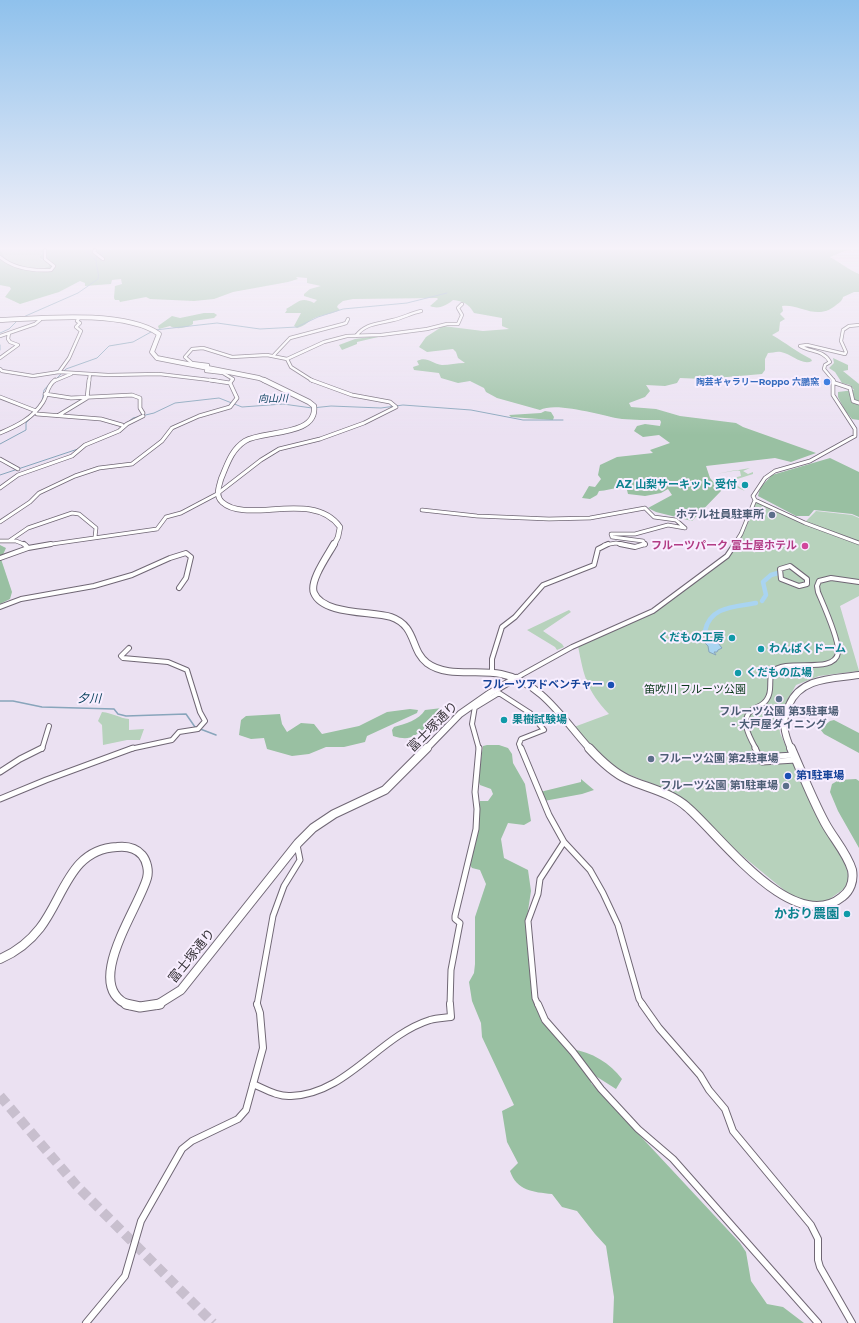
<!DOCTYPE html>
<html>
<head>
<meta charset="utf-8">
<style>
  body { margin:0 }
  canvas { display:block; background:#ebe1f2 }
</style>
</head>
<body>
<canvas width="859" height="1323"></canvas>
<script>
const g = document.querySelector('canvas').getContext('2d');
g.lineJoin = 'round';
function fill(path, color) {
  g.fillStyle = color;
  g.fill(path, 'evenodd');
}
function strokePath(path, color, width, dash) {
  g.strokeStyle = color;
  g.lineWidth = width;
  g.lineCap = dash ? 'butt' : 'round';
  g.setLineDash(dash || []);
  g.stroke(path);
}
function drawText(font, color, halo, rows, align = 'center') {
  g.font = font + ' Montserrat,"Noto Sans JP",sans-serif';
  g.lineWidth = 4;
  g.setLineDash([]);
  g.textBaseline = 'middle';
  g.strokeStyle = halo;
  g.fillStyle = color;
  for (const [text, x, y, turn = 0] of rows) {
    g.save();
    g.translate(x, y);
    g.rotate((+turn || 0) * Math.PI / 180);
    g.textAlign = isNaN(turn) ? turn : align;
    if (halo) g.strokeText(text, 0, 0);
    g.fillText(text, 0, 0);
    g.restore();
  }
}
fill(new Path2D(`
  M0 250H40L42 253 39 258 47 262 49 266C36 272 9 266 0 256Z
  M750 468 743 471 748 474 753 472V474L731 481 745 491 722 481 741 476 740 471 736 470 716 474Z
  M755 500H759L805 522 816 511 852 515 859 518V596L840 606 859 671 819 676 796 685 781 711 779 722 780 733 802 783 846 866 849 879 845 888 827 901 815 902 802 900 790 895 739 853 683 799 655 785 615 769 574 727 609 714C587 691 584 677 578 646L649 614 718 565C737 549 750 524 755 500Z
  M569 610 571 612 543 631 562 644 564 647 557 650 555 647 527 630Z
  M102 712C113 713 119 718 129 719V730L144 729 140 740H127L103 745 102 725 98 721Z`), '#b7d2bc');
fill(new Path2D(`
  M0 250 6 260C19 265 36 273 49 266L47 261 39 258 42 253 40 250H854L845 251 830 257C841 263 849 270 859 274V292H854L843 297C842 302 838 303 835 306 816 321 799 303 782 306L783 311 780 314 785 319 780 322 779 331 772 335C786 343 797 352 811 359L812 361C802 366 792 354 781 352 777 351 772 353 768 353L765 359V370L762 374 704 379 680 378 677 383 665 386 646 385 650 391 645 397 629 403 631 407 656 409 680 416 736 423 743 427 816 453 791 462 775 458 706 466 710 478 721 491 692 521 656 512 648 508 672 495 668 489 661 493 645 496 628 494 627 490C617 485 609 491 599 491L597 495 590 499 582 498 589 486 595 487 601 479 598 475 600 465 617 457 653 453 650 450 670 443 659 435 643 437 634 431 637 426 645 424 660 426 661 422 660 420C647 420 634 420 622 419 603 416 556 401 540 410L497 398 486 392 484 388 470 381 458 383 441 378 439 373 414 370 413 367 419 365 417 361C427 356 432 364 442 365 449 365 457 363 465 363L458 358 456 352 453 349 427 352 419 347 426 337 443 326 483 331 509 329 502 326V318L474 313C469 304 463 301 453 300 447 305 439 310 430 306L438 299 437 298 353 299 343 301 338 305 337 307 340 310C332 314 325 314 317 317 310 319 306 326 297 328L294 326 301 313H285L287 310 286 309C298 303 300 296 314 303L317 300 304 296V294L310 289 321 286 307 283V278L296 277 298 279 288 282 233 292 214 299 194 301 150 299 146 297 120 302 119 300H115L114 298 115 286 122 284 121 279 112 280 111 284 85 286V283L80 281 59 292 20 304 5 297 11 289 10 287 0 285Z
  M204 313H214L217 315 214 318 193 321V324C187 328 176 330 170 326L159 329 158 326 172 316 180 318Z
  M391 334 357 342V344L342 350 339 345 355 339Z
  M833 358 848 365V370L843 371 859 384V420L852 419 844 409 838 397V392L854 390 850 385 842 383 835 372 829 368 834 363Z
  M545 411 551 412 554 417 553 420 511 417 509 415 541 413Z
  M830 458 859 472V517L852 514 814 510 809 516H796L758 496 760 488 772 475Z
  M0 545 6 548 1 559 12 592 10 599 0 604Z
  M442 708 448 712 445 722C439 725 430 725 426 728 412 737 410 741 393 736L392 730 394 727C405 724 419 720 425 710Z
  M410 709 418 710 417 713 367 736 365 742 344 747H326L309 754 292 756 267 749 264 738 251 739 239 735 241 720 246 716 280 714 282 724 287 732 301 723 314 724 322 734 359 726 387 712Z
  M834 720 859 733V753L824 734 820 729 830 721Z
  M487 745H499L508 748 512 754 513 763 525 784 531 821 524 825 508 823 501 839 504 858 528 870 531 891 526 924 537 1005 571 1049C592 1052 610 1063 622 1079L616 1089 594 1075 591 1083 740 1243 746 1252 751 1281 767 1304 783 1307 804 1323H613L614 1297 606 1246 595 1234 577 1211 562 1207 552 1194C533 1192 517 1191 510 1171L518 1163 507 1142 502 1111 514 1105 482 1037 481 1023 472 1001 469 982 474 973 475 964V917L486 884 480 870 472 868 470 865 479 820 480 801H488L493 794 491 789 480 785 478 779 483 746Z
  M581 779 594 790 582 794 544 801 540 792 581 782Z
  M856 779 859 781V848L838 811 830 792 832 784 839 780Z`), '#99c0a2');
const water = new Path2D(`
  M715 639 722 648 718 650 717 652H714L716 655 709 652 708 646 704 642 706 640Z`);
fill(water, '#a9d4f1');
strokePath(water, '#88a5bb', 1);
strokePath(new Path2D(`
  M86 250 96 261
  M21 318 78 293 98 279C100 272 94 264 97 256L110 250
  M155 330 217 323 260 329 297 327 318 317 343 309 407 303 447 293
  M0 333 9 329 18 320
  M0 345V350
  M56 379 66 369 97 358 109 346 133 342 151 332
  M42 402 44 390 51 382
  M124 425 133 418 154 413 175 403 219 398 242 407 283 404 312 408 331 406 381 408 403 405 471 410 523 420H563
  M0 444 26 430V423L34 415
  M0 475 78 449`), '#88a5bb', 1);
strokePath(new Path2D(`
  M0 701H13L42 707 114 709 118 714 126 716 186 714 195 727 216 735`), '#88a5bb', 1.5);
strokePath(new Path2D(`
  M762 601 766 595 763 582 771 575 778 573
  M705 631C710 606 735 607 756 603`), '#a9d4f1', 4.5);
strokePath(new Path2D(`
  M0 1096 76 1185 213 1323`), '#c8bfce', 10, [10, 5.5]);
const streetFar4 = new Path2D(`
  M95 250 94 252 103 259
  M0 257C14 269 33 271 51 270L54 266 45 259V250
  M0 336 35 324 40 320
  M356 336C365 323 379 324 393 320 403 318 411 313 421 311
  M274 355 290 338 343 324 346 323 348 319
  M0 358 18 345 10 342 8 339 9 333
  M287 359 291 367 313 381
  M0 369 2 371 33 376 59 372 108 375 159 374 218 381
  M59 372 69 358 81 331 76 327 80 323 77 321 79 318
  M54 381 71 374
  M89 381 90 374
  M231 381 233 379 223 373 206 371 208 365 192 363 185 357 192 349 203 348 232 357 267 355 287 359 324 342 347 336 381 335 427 329 447 324H458L462 315 458 308 462 304
  M834 381 824 369 825 365 830 362C824 350 810 352 800 346L807 345 845 354 846 352 841 341 843 330 849 326 859 325`);
const streetFar3 = new Path2D(`
  M210 380 230 383
  M833 380V395L855 429V436L810 461 775 471 765 478 753 496 755 500 805 523 859 543
  M230 383 232 380
  M835 383 850 388 853 401 859 403
  M45 394 71 398 132 395 140 398V408L143 413
  M0 397 36 411
  M37 414 101 419 122 425
  M59 415 87 398 89 380
  M0 433C17 426 33 418 43 402 48 394 46 387 55 380
  M0 459 18 469
  M0 488 18 475 72 456 85 445 119 431 127 424 143 416
  M422 510 477 516 549 519 590 518 645 508 654 517 676 520 685 528 668 525 635 534H611L612 537 643 541 645 545
  M0 522 30 502 39 493 75 476 99 468 132 464 162 441 172 428 199 416 230 407 237 398 230 383
  M0 541H16L26 545
  M9 541 28 528 72 513 79 514 96 528 95 537
  M45 545 157 529 166 517 181 513 217 494 261 460 279 449 320 439 364 423 396 407 390 402 352 395 311 380
  M604 545 616 543 626 545
  M734 545 741 534 755 500`);
const streetFar2 = new Path2D(`
  M24 544 28 548 51 544
  M620 544 635 547 645 544
  M0 558 28 548
  M790 566 807 579V584L799 586 781 579 780 569Z
  M0 607 21 599 94 586 132 575 170 558 186 553 191 557 186 578 179 588
  M129 648 121 656 123 658 168 662 187 670 200 712 205 721 198 729 179 732 172 740 130 749
  M492 672V659L502 627 515 617 543 585 594 565 598 549 608 544
  M516 678 572 647 653 611 727 556 735 544
  M475 706 472 724 479 749
  M476 707 499 693 530 713 544 730 521 739 519 744 521 749
  M42 749 49 726
  M756 749C750 738 739 720 752 710 758 706 764 705 767 699 773 691 768 681 772 672 786 657 834 675 838 653 840 641 823 604 818 592L817 586 819 581 831 578 859 582`);
const streetFar1 = new Path2D(`
  M521 748 549 815 564 842 590 870 603 893 618 925 639 999 643 1005
  M755 748 762 762 796 760
  M760 757 794 755
  M0 772 20 759 42 748
  M0 799 46 780 133 748
  M257 1005 273 916 284 886 300 860 297 845
  M450 1005 451 970 460 923 455 919V916L476 829 477 809 475 792 479 748
  M538 1005 535 998 528 921 538 894 540 879 564 842`);
const street = new Path2D(`
  M538 1004 545 1020 573 1052 601 1089 638 1129 673 1159 818 1323
  M642 1004 659 1028 700 1075 709 1090 725 1109 733 1131 811 1225 818 1239V1260L820 1267 852 1323
  M253 1084C265 1089 278 1097 291 1096 347 1094 379 1036 430 1020 437 1018 444 1018 451 1017L450 1004
  M86 1323 125 1276 141 1221 182 1149 192 1141 238 1119 246 1110 263 1048 260 1013 257 1004`);
const secondaryFar4 = new Path2D(`
  M0 320C41 318 125 310 159 334L152 352 157 358 259 378 266 381`);
const secondaryFar3 = new Path2D(`
  M264 380 309 402 314 406C318 437 262 430 245 441 231 450 227 465 221 479 219 487 215 495 222 502 247 525 313 489 340 527L338 537 334 545`);
const secondaryFar2 = new Path2D(`
  M334 544C328 555 309 581 314 593 323 615 372 611 391 617 417 626 410 650 427 663 447 678 478 669 501 674 542 682 564 721 590 749
  M426 749 460 714 490 693 516 678
  M791 749C784 733 781 721 789 705 801 677 833 679 859 675`);
const secondaryFar1 = new Path2D(`
  M589 748C600 760 612 772 627 779 647 788 670 792 687 807 719 834 793 937 842 897 850 891 854 881 852 870 847 853 833 838 825 823 812 799 802 773 791 748
  M0 959C16 952 30 941 40 928 64 897 70 849 117 847 126 846 136 848 142 855 147 861 149 871 147 878 139 908 81 987 129 1005
  M157 1005 181 990 298 843 313 828 334 814 385 790 427 748`);
const secondary = new Path2D(`
  M126 1004 140 1007 160 1004`);
strokePath(streetFar4, '#706775', 4);
strokePath(streetFar3, '#706775', 4.5);
strokePath(streetFar2, '#706775', 6);
strokePath(streetFar1, '#706775', 7);
strokePath(street, '#706775', 8);
strokePath(secondaryFar4, '#706775', 5.5);
strokePath(secondaryFar3, '#706775', 6);
strokePath(secondaryFar2, '#706775', 8);
strokePath(secondaryFar1, '#706775', 10);
strokePath(secondary, '#706775', 11);
strokePath(streetFar4, '#fff', 2.5);
strokePath(streetFar3, '#fff', 3);
strokePath(streetFar2, '#fff', 4);
strokePath(streetFar1, '#fff', 5);
strokePath(street, '#fff', 6);
strokePath(secondaryFar4, '#fff', 4);
strokePath(secondaryFar3, '#fff', 4.5);
strokePath(secondaryFar2, '#fff', 6);
strokePath(secondaryFar1, '#fff', 8);
strokePath(secondary, '#fff', 9);
const sky = g.createLinearGradient(0, 0, 0, 435);
sky.addColorStop(0, '#8fc1ec');
sky.addColorStop(0.57, '#f6f2f9');
sky.addColorStop(1, '#f6f2f900');
g.fillStyle = sky;
g.fillRect(0, 0, 859, 435);
for (const [x, y, r, color] of [
  [827,382,4,"#3f7fe0"],
  [745,485,4,"#0f9aa8"],
  [772,515,4,"#5c6f8a"],
  [805,546,4,"#d1479c"],
  [732,638,4,"#0f9aa8"],
  [761,649,4,"#0f9aa8"],
  [738,673,4,"#0f9aa8"],
  [611,685,4,"#1a4fb4"],
  [779,699,4,"#5c6f8a"],
  [504,720,4,"#0f9aa8"],
  [651,759,4,"#5c6f8a"],
  [788,776,4,"#1a4fb4"],
  [786,786,4,"#5c6f8a"],
  [847,914,4,"#0f9aa8"]
]) {
  const dot = new Path2D();
  dot.arc(x, y, r, 0, 2 * Math.PI);
  g.fillStyle = color;
  g.fill(dot);
  strokePath(dot, '#f8eeff', 1.5);
}
drawText('bold 9px', '#366cbe', '#f8eeff', [
  ["陶芸ギャラリーRoppo 六鵬窯",819,382]
], 'right');
drawText('italic 10px', '#053e5a', '#f8eeff', [
  ["向山川",273,399,-1]
]);
drawText('bold 11px', '#0d838f', '#f8eeff', [
  ["AZ 山梨サーキット 受付",737,485,"right"],
  ["くだもの工房",724,638,"right"],
  ["わんぱくドーム",769,649],
  ["くだもの広場",746,673],
  ["果樹試験場",512,720]
], 'left');
drawText('bold 11px', '#4e5e75', '#f8eeff', [
  ["ホテル社員駐車所",764,515],
  ["フルーツ公園 第3駐車場",779,712,"center"],
  ["- 大戸屋ダイニング",779,725,"center"],
  ["フルーツ公園 第2駐車場",659,759,"left"],
  ["フルーツ公園 第1駐車場",778,786]
], 'right');
drawText('bold 11px', '#b23c85', '#f8eeff', [
  ["フルーツパーク 富士屋ホテル",797,546]
], 'right');
drawText('bold 11px', '#164399', '#f8eeff', [
  ["フルーツアドベンチャー",603,685],
  ["第1駐車場",796,776,"left"]
], 'right');
drawText('11px', '#0a391b', '#f8eeff', [
  ["笛吹川 フルーツ公園",695,690]
]);
drawText('italic 12px', '#053e5a', '#f8eeff', [
  ["夕川",89,699,1]
]);
drawText('13px', '#3a363c', '#f8eeff', [
  ["富士塚通り",433,727,-45],
  ["富士塚通り",192,956,-51]
]);
drawText('bold 13px', '#0d838f', '#f8eeff', [
  ["かおり農園",839,914]
], 'right');
</script>
</body>
</html>
